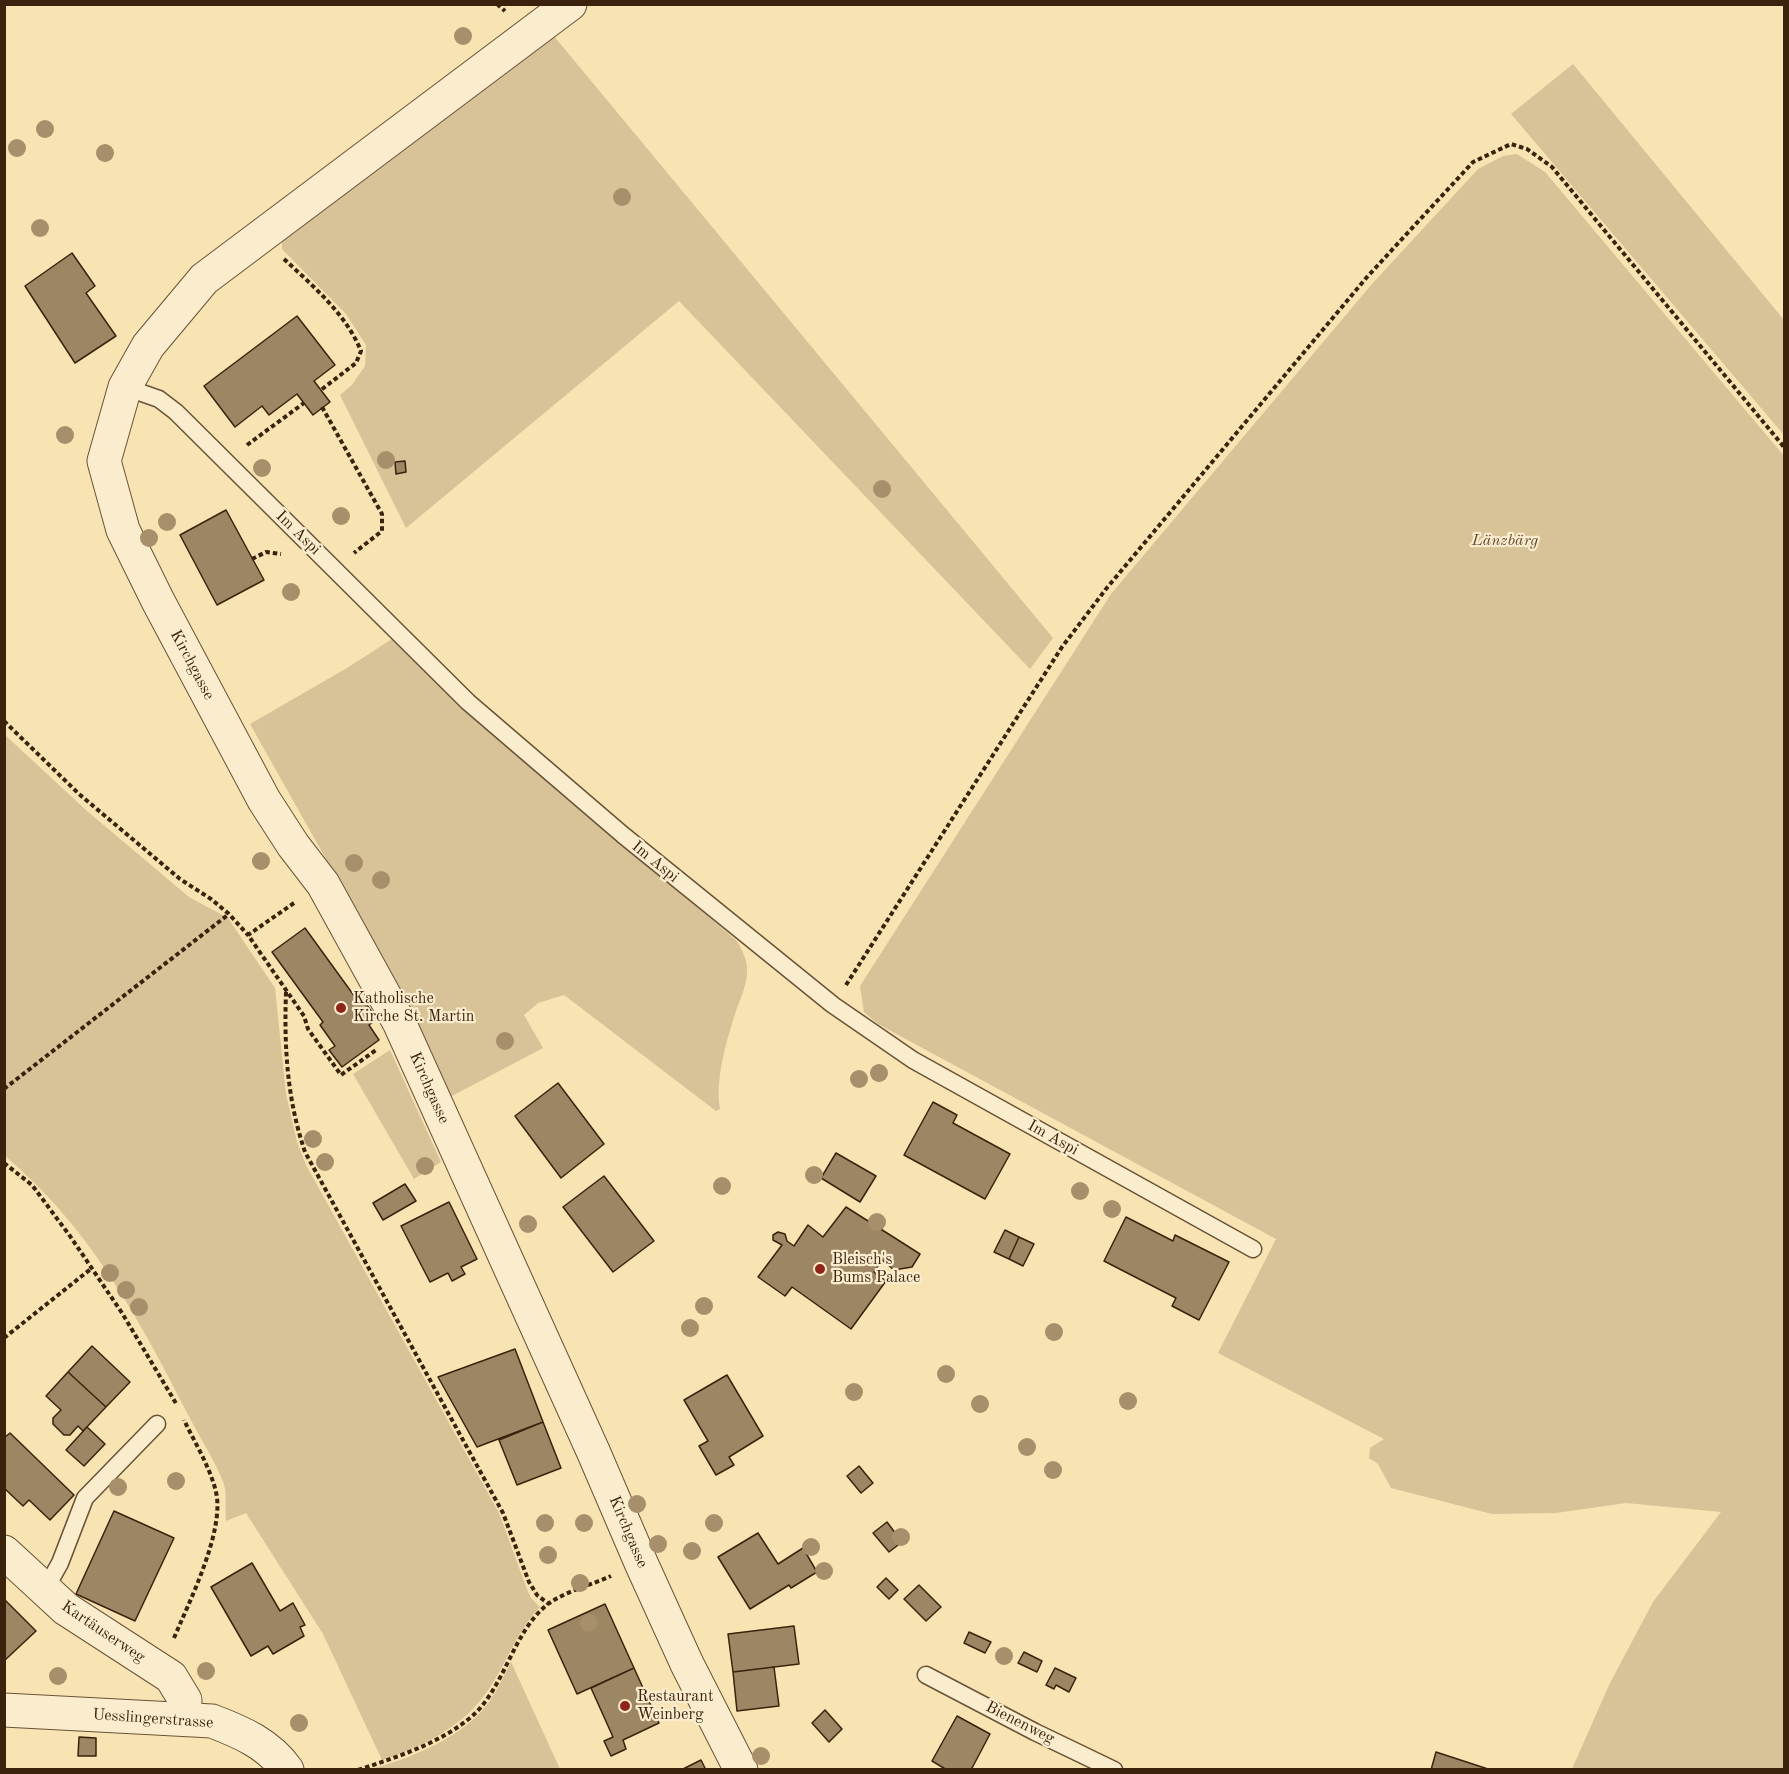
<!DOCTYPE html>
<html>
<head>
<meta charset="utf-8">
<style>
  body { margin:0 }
  #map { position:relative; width:1789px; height:1774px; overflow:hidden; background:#f8e3b3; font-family:"Old Standard TT",serif }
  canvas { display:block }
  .frame { position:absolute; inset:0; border:6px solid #3a220c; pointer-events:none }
</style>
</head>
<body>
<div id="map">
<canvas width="1789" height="1774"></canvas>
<div class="frame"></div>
</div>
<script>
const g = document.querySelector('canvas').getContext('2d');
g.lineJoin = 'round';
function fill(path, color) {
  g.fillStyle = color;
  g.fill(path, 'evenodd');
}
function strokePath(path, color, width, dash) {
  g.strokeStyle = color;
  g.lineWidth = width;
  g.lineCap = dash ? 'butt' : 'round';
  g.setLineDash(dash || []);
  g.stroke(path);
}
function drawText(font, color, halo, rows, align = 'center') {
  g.font = font + ' "Old Standard TT",serif';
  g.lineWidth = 4.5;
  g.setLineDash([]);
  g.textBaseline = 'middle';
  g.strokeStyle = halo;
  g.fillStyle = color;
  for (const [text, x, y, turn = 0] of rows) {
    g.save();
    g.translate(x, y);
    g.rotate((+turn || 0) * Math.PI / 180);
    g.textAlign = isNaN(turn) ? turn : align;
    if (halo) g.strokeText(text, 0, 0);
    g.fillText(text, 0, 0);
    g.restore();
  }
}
fill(new Path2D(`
  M553 35 1053 638 1030 669 679 301 406 528 340 395 352 385 365 366 366 345 346 314 282 249V233Z
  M1573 64 1784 320V435L1511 114Z
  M1517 154 1545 172 1784 456V1769H1572L1610 1683 1653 1602 1721 1512 1626 1503 1556 1513 1492 1514 1391 1488 1378 1464 1369 1458 1370 1448 1384 1439 1218 1353 1276 1239 878 1024 864 1012 860 986 1111 594 1372 284 1478 169 1503 156Z
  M392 639 459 706 736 940C743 951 748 961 747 974 746 988 739 1001 735 1014 726 1043 715 1079 720 1109L716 1111 564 995 538 1003 524 1015 543 1048 450 1097 371 939 250 724 347 668Z
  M4 734 87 811 189 897 228 918 275 988 286 1094 297 1142 306 1165 499 1513 527 1589 531 1598 540 1607C515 1633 505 1669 483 1697 459 1729 419 1748 382 1760L323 1634 246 1513 226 1521C225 1510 227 1495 224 1484 216 1462 197 1433 186 1411 139 1318 86 1223 5 1156Z
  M390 1050 441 1162 414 1179 353 1074Z
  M511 1662 560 1769H370C407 1760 461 1738 485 1707 496 1694 503 1677 511 1662Z`), '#d8c297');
const building = new Path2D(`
  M72 253 95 286 86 293 116 336 75 363 25 286Z
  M297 316 335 365 314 381 330 402 313 415 297 394 269 415 262 406 235 427 204 386Z
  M405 461 406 472 396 474 395 462Z
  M226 510 264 580 217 605 180 535Z
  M305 928 355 997 359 994 377 1019 369 1025 379 1040 342 1067 329 1050 335 1046 320 1025 323 1022 272 952Z
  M558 1083 604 1144 561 1178 515 1116Z
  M933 1102 957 1115 953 1123 1010 1154 985 1199 904 1155Z
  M836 1153 876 1176 860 1202 821 1178Z
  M604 1176 654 1241 613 1272 563 1207Z
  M405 1184 416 1201 383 1220 373 1203Z
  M449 1202 477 1259 461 1267 465 1274 452 1281 448 1273 430 1282 401 1226Z
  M846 1207 920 1254 912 1267 894 1270 882 1260 874 1272 886 1281 851 1329 792 1287 785 1296 758 1277 782 1245 773 1240V1235L778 1232 785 1234 787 1241 794 1246 808 1225 823 1237Z
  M1126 1217 1173 1241 1175 1235 1229 1262 1199 1320 1172 1306 1176 1298 1104 1261Z
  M1005 1230 1019 1237 1009 1259 994 1252Z
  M1019 1237 1034 1244 1023 1266 1009 1259Z
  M92 1346 130 1382 106 1407 68 1372Z
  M515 1349 543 1422 477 1447 438 1377Z
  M68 1372 106 1407 83 1431 78 1426 70 1435H64L53 1424V1418L61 1410 46 1396Z
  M727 1375 763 1436 729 1457 734 1465 716 1475 699 1446 708 1441 684 1400Z
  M543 1422 561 1468 517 1485 499 1440Z
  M87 1427 105 1444 84 1466 66 1450Z
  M10 1433 74 1495 50 1520 29 1500 23 1506 4 1488V1438Z
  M859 1466 873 1483 861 1493 847 1476Z
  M114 1511 174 1538 135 1621 76 1594Z
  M887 1522 902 1542 889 1552 873 1533Z
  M758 1533 778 1564 803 1548 817 1572 791 1588 789 1585 750 1609 718 1557Z
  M252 1563 280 1611 293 1603 305 1625 300 1627 304 1636 273 1654 268 1646 251 1656 211 1587Z
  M886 1578 898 1590 889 1599 877 1587Z
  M919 1585 941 1607 926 1621 904 1599Z
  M4 1599 36 1631 4 1661Z
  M605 1604 634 1668 577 1694 548 1630Z
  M794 1626 799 1664 733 1672 728 1634Z
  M969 1632 991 1642 985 1653 964 1643Z
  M1024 1652 1042 1661 1037 1672 1018 1663Z
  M774 1667 779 1706 737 1711 733 1672Z
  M634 1668 659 1723 623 1740 626 1749 611 1756 604 1741 613 1737 591 1688Z
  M1055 1668 1076 1678 1069 1692 1056 1685 1054 1689 1046 1685Z
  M825 1710 842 1729 829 1742 812 1723Z
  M957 1716 990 1734 971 1770H947L932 1761Z
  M79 1737 96 1738V1756H78Z
  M1436 1752 1491 1770H1431Z
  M701 1760 706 1770H681Z`);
fill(building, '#9d8663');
strokePath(building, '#3a220c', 1.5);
const service = new Path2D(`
  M125 387 159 399 176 412 468 702 623 835 833 1005 913 1060 1253 1249
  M43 1588 51 1579 60 1563 85 1498 157 1424
  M926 1675 1035 1732 1114 1770`);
const minor = new Path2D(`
  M570 4 204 279 148 346 125 387 104 461 123 530 158 601 264 800 293 845 323 884 399 1022 593 1451 642 1565 687 1664 741 1770
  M4 1552 66 1609 171 1677 185 1700 184 1719`);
const tertiary = new Path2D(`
  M4 1710 212 1721C241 1732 269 1744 287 1770`);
strokePath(service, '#6a5236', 19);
strokePath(minor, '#6a5236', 35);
strokePath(tertiary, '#6a5236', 35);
strokePath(new Path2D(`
  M497 4 505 11
  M284 259C313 286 346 314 361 351L356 363 321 390
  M322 407 382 514V531L354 553
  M247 445 304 403
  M252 559 266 552 281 554
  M4 721 79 794 180 879 211 899 229 914 248 935
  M294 903 248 935 304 1016 308 1029 341 1075 376 1050
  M846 985 1062 647 1106 589 1367 277 1473 162 1511 144 1527 149 1552 167 1784 447
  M286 992C284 1047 287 1099 305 1152L503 1513 529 1582 537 1595 549 1604
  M4 1089 229 914
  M4 1163 32 1185 70 1236 122 1313 177 1405
  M4 1338 92 1268
  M174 1638C189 1602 225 1531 216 1492 210 1467 195 1443 184 1420
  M358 1770C397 1757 438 1744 470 1718 505 1689 512 1632 548 1604 566 1591 591 1585 611 1576`), '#3a220c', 4, [4.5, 3]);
strokePath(service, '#faedce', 16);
strokePath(minor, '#faedce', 33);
strokePath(tertiary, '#faedce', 33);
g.fillStyle = '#a68f6a';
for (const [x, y] of [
  [463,36],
  [45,129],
  [17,148],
  [105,153],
  [622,197],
  [40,228],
  [65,435],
  [386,460],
  [262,468],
  [882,489],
  [341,516],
  [167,522],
  [149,538],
  [291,592],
  [261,861],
  [354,863],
  [381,880],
  [505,1041],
  [879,1073],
  [859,1079],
  [313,1139],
  [325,1162],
  [425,1166],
  [814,1175],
  [722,1186],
  [1080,1191],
  [1112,1209],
  [877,1222],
  [528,1224],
  [110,1273],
  [126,1290],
  [704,1306],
  [139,1307],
  [690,1328],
  [1054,1332],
  [946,1374],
  [854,1392],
  [1128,1401],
  [980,1404],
  [1027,1447],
  [1053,1470],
  [176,1481],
  [118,1487],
  [637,1504],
  [545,1523],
  [584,1523],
  [714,1523],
  [901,1537],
  [658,1544],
  [811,1547],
  [692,1551],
  [548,1555],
  [824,1571],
  [580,1583],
  [589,1623],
  [1004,1656],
  [206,1671],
  [58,1676],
  [299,1723],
  [761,1756]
]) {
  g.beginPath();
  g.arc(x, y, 9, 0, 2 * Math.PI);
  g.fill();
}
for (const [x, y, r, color] of [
  [341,1008,6,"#8f2418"],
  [820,1269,6,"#8f2418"],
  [625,1706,6,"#8f2418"]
]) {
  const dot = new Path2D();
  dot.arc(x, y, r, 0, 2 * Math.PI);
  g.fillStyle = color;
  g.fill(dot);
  strokePath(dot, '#faedce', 2);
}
drawText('16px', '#3a220c', '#faedce', [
  ["Im Aspi",298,533,44],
  ["Kirchgasse",192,665,62],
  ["Im Aspi",655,862,39],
  ["Kirchgasse",429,1088,66],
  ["Im Aspi",1053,1138,29],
  ["Kirchgasse",628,1532,67],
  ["Kartäuserweg",103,1632,34],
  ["Uesslingerstrasse",153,1719,4],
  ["Bienenweg",1020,1723,27]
]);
drawText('italic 16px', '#624a2f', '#faedce', [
  ["Länzbärg",1505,541]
]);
drawText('16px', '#3a220c', '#faedce', [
  ["Katholische",353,999],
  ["Kirche St. Martin",353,1017],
  ["Bleisch's",832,1260],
  ["Bums Palace",832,1278],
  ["Restaurant",637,1697],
  ["Weinberg",637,1715]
], 'left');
</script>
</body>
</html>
